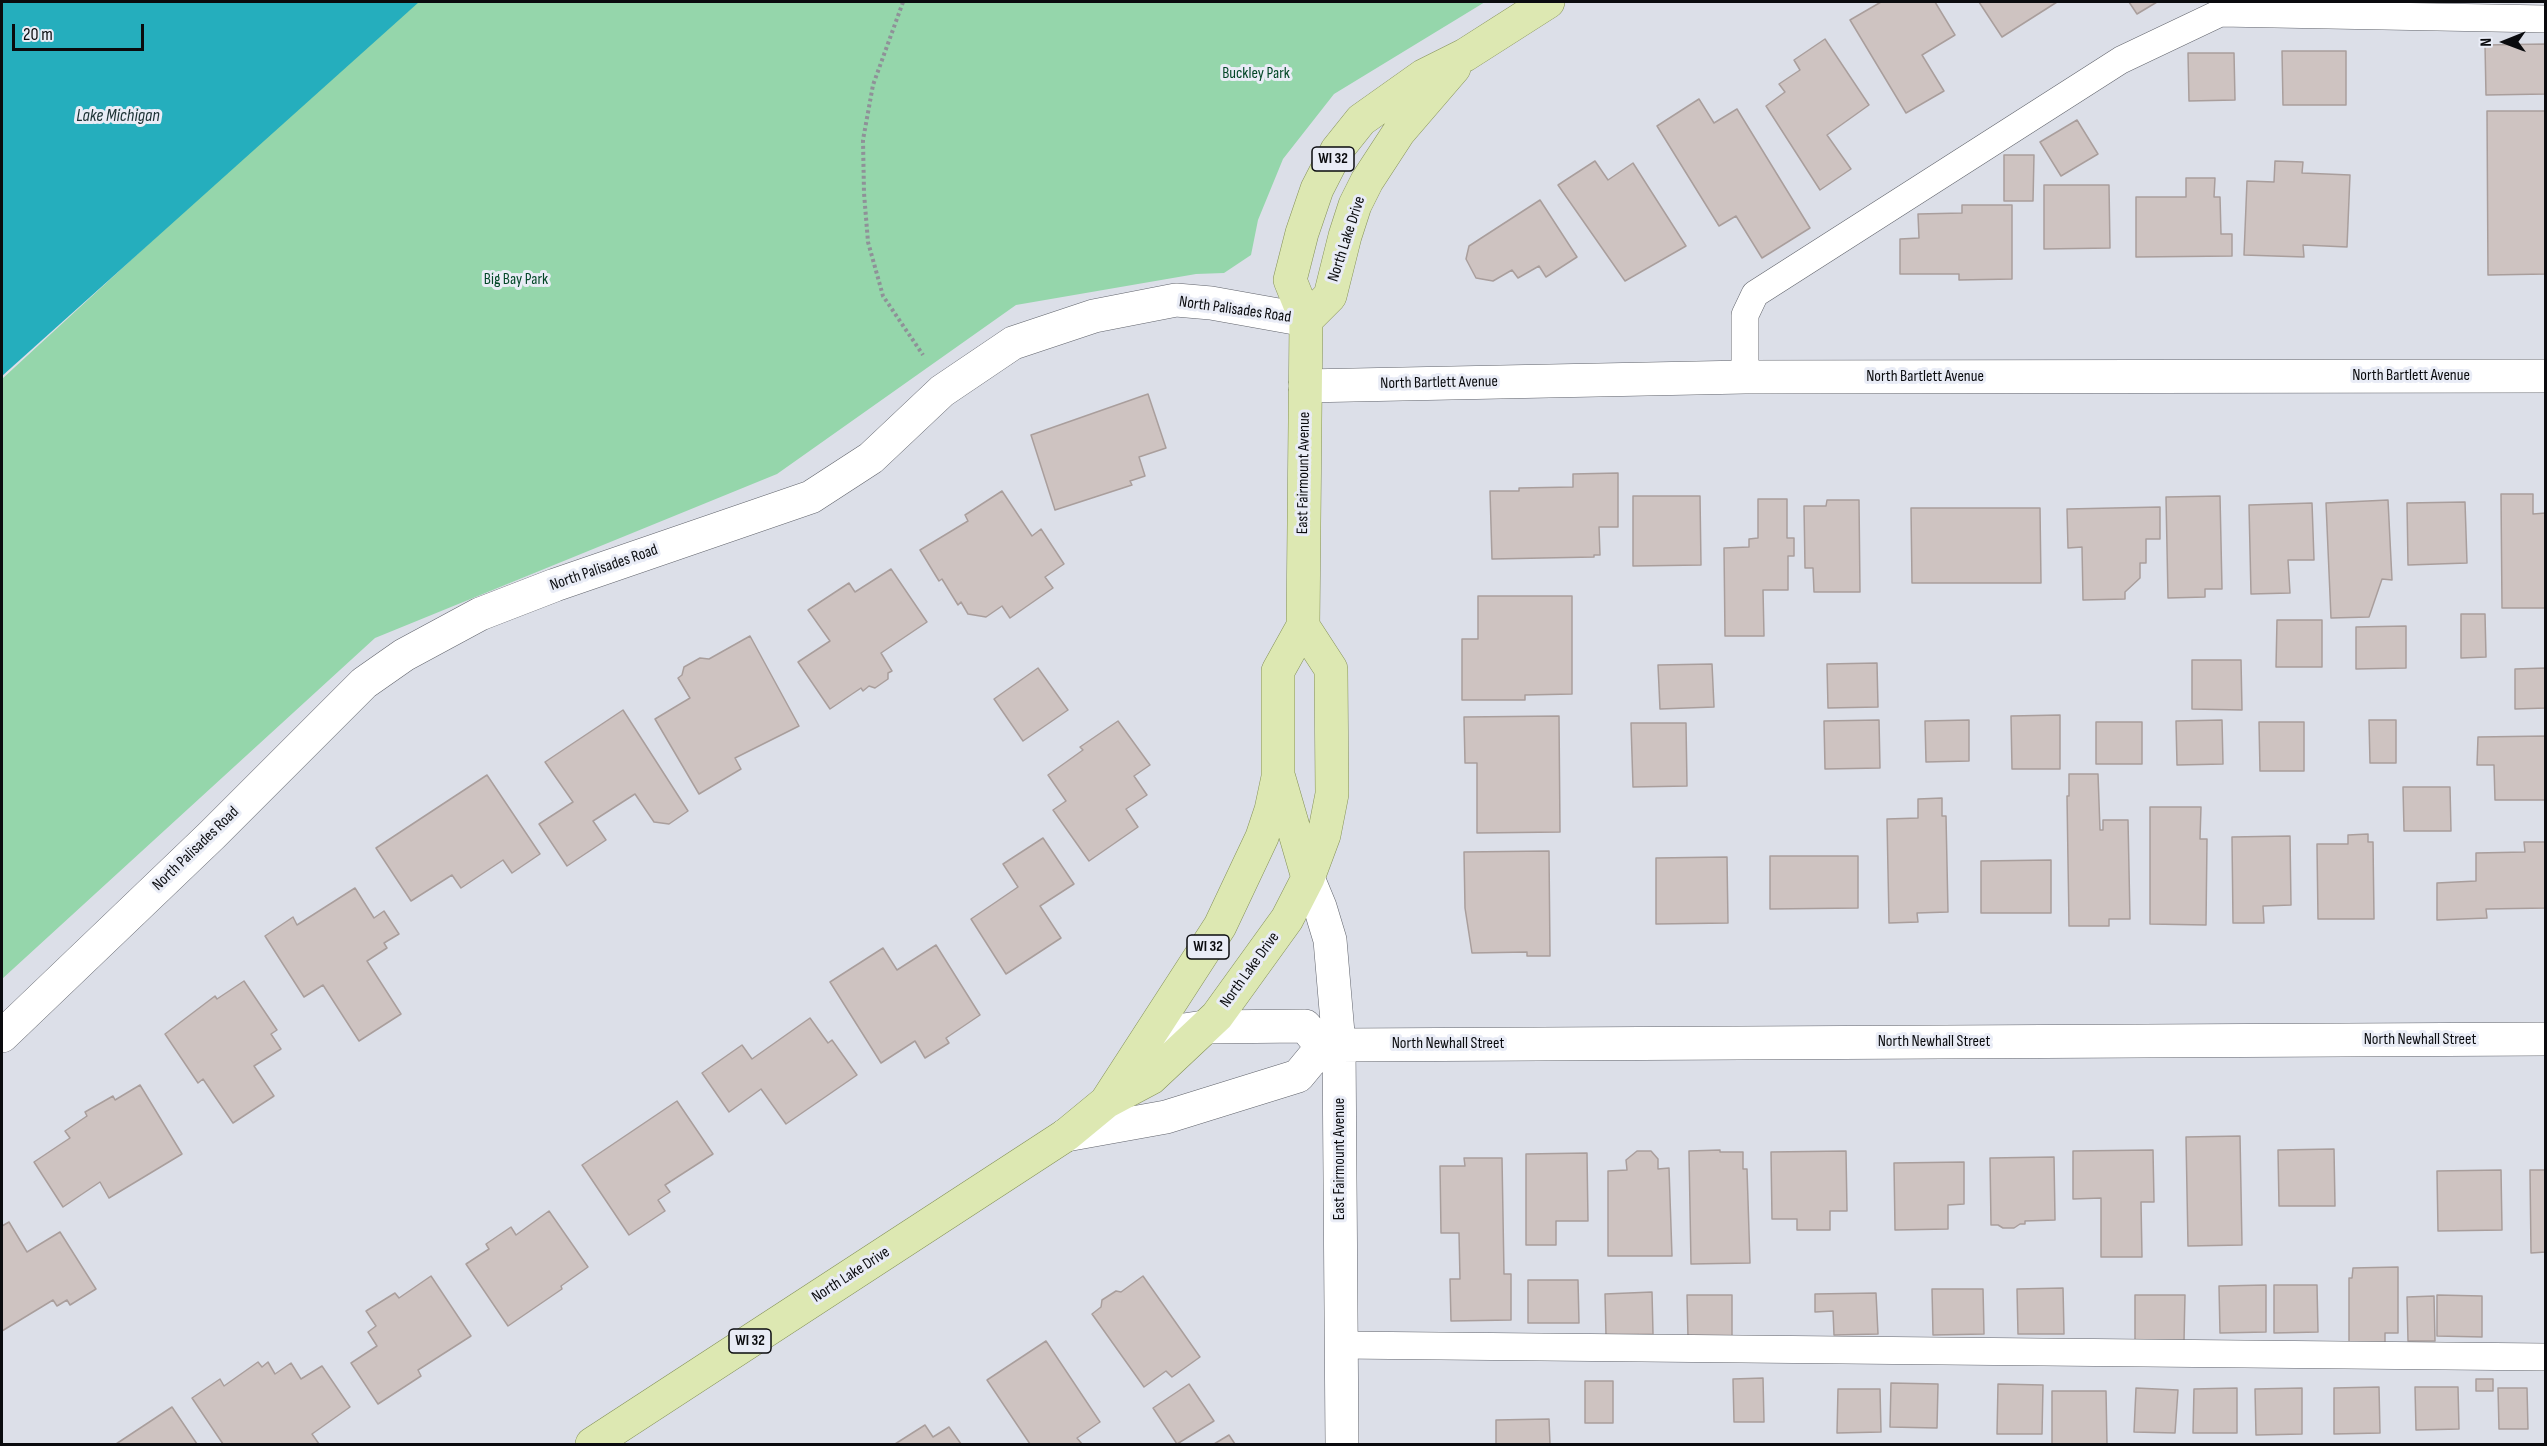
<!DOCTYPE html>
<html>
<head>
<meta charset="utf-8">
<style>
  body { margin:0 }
  #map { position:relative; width:2547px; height:1446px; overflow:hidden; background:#dcdfe8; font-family:"Sofia Sans Condensed",sans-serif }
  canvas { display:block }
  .frame { position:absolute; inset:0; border:3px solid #0a0b0e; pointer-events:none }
  .north { position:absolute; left:2475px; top:12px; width:60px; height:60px; -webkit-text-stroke:4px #e9ecf6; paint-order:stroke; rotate:269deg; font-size:16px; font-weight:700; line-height:24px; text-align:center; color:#0a0b0e }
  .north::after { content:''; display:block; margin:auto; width:21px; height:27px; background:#0a0b0e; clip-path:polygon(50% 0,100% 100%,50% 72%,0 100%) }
  .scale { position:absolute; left:12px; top:24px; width:132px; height:27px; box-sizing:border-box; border:3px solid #0a0b0e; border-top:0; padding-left:8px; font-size:18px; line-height:21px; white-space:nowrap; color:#0a0b0e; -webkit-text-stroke:4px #e9ecf6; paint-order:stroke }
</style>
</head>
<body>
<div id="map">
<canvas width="2547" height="1446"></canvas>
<div class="frame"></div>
<div class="north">N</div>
<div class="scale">20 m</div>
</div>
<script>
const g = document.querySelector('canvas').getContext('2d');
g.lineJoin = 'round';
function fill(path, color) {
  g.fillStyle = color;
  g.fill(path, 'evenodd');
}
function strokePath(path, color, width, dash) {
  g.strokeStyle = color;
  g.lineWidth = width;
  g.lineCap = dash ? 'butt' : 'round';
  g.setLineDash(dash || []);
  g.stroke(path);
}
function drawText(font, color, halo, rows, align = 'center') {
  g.font = font + ' "Sofia Sans Condensed",sans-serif';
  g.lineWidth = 6;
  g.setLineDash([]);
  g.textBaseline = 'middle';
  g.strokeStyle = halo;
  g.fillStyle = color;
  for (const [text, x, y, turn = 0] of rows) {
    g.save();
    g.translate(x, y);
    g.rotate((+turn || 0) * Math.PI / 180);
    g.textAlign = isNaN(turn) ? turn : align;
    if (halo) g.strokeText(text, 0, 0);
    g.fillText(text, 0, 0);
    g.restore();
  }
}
fill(new Path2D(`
  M406 2H1485L1334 94 1283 159 1258 220 1251 255 1224 273 1196 274 1016 305 777 474 375 638 2 979V379L142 250Z`), '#95d6ab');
fill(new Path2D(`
  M2 2H419L2 376Z`), '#25aebd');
const building = new Path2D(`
  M1881 2H1935L1955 35 1922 55 1944 91 1906 113 1850 20Z
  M1979 2H2057L2002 37Z
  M2129 2H2157L2137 14Z
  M1825 39 1869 105 1827 135 1851 169 1820 190 1766 106 1785 92 1779 84 1800 70 1794 60Z
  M2546 44V94L2486 95 2485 45Z
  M2282 51H2346V105H2283Z
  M2188 53H2234L2235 100 2189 101Z
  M1699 99 1714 123 1737 109 1810 228 1762 258 1736 216 1719 226 1657 126Z
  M2487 111H2546V274L2488 275Z
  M2077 120 2098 154 2061 176 2040 142Z
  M2004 155H2034L2033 201H2004Z
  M1595 161 1608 180 1633 163 1686 246 1625 281 1558 185Z
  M2275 161 2303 162 2302 173 2350 175 2347 247 2303 245 2304 257 2244 255 2247 181 2274 182Z
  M2186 178H2215L2214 197H2220L2221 234H2232V256L2136 257V197H2186Z
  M2044 185H2109L2110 248 2044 249Z
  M1540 200 1577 257 1546 277 1539 266 1518 278 1512 270 1493 281 1476 278 1466 259 1469 246Z
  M1962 205H2012V279L1959 280V274H1900V239L1919 238 1918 214 1962 213Z
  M1148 394 1166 448 1139 457 1145 476 1130 481 1132 485 1055 510 1031 435Z
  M1618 473V527H1599L1600 555H1594V557L1492 559 1490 491H1519V488L1573 487V474Z
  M1002 491 1032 536 1041 529 1064 564 1045 577 1053 588 1010 618 1002 606 986 617 968 614 961 602 958 605 942 579 939 581 920 550 968 521 965 515Z
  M2501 494H2533V514L2546 513V608H2502Z
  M1633 496H1700L1701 565 1633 566Z
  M2220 496 2222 589H2205V597L2168 598 2166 497Z
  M1758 499H1787V538H1794V556H1788V590H1763L1764 636H1725L1724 548 1749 547V539L1758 538Z
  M1827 500H1859L1860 592H1814L1813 568H1805L1804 506H1826Z
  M2388 500 2392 580 2382 579 2369 617 2331 618 2326 503Z
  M2465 502 2467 563 2408 565 2407 503Z
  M2312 503 2314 560H2288L2290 593 2251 594 2249 505Z
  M2160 507V539H2146V563H2140V578L2125 592V599L2083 600 2082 547 2068 548 2067 509Z
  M1911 508H2040L2041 583H1912Z
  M891 569 927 622 881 653 892 671 888 673V679L875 688 869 686 863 691 861 688 830 709 798 662 830 641 808 610 849 583 855 592Z
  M1478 596H1572V694L1525 695V700H1462V639H1478Z
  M2461 614H2485L2486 657 2461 658Z
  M2277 620H2322V667H2276Z
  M2406 626V668L2356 669V627Z
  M750 636 799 726 735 758 741 769 699 794 655 719 690 698 678 678 682 675 684 667 700 658 709 659Z
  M2192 660H2241L2242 710 2192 709Z
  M1877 663 1878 707 1828 708 1827 664Z
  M1712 664 1714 707 1660 709 1658 665Z
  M1038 668 1068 710 1023 741 994 699Z
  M2546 668V708L2515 709V669Z
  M623 710 688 811 669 824 654 822 635 794 593 821 606 840 567 866 539 824 573 802 545 762Z
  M2060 715V769H2012L2011 716Z
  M1559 716 1560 832 1477 833V763H1465L1464 717Z
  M1879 720 1880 768 1825 769 1824 721Z
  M1969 720V761L1926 762 1925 721Z
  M2222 720 2223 764 2177 765 2176 721Z
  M2369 720H2396V763H2370Z
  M1118 721 1150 765 1134 776 1147 795 1126 809 1138 827 1089 861 1053 810 1066 801 1048 775 1083 750 1080 747Z
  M2096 722H2142V764H2096Z
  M2259 722H2304V771H2260Z
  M1631 723H1686L1687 786 1633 787Z
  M2546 736V800H2495L2494 765H2477L2478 737Z
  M2069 774H2098L2100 830H2103V820H2128L2130 919H2109V926H2069L2067 796H2069Z
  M487 775 540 854 512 873 503 860 461 888 452 875 411 901 376 848Z
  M2403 787H2450L2451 831H2404Z
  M1942 798V816H1946L1948 912 1917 913 1918 922 1889 923 1887 819 1918 818V799Z
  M2150 807H2201L2200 839H2207L2206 925 2150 924Z
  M2368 834V842H2373L2374 919H2318L2317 844H2348V835Z
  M2290 836 2291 905 2263 906 2264 923H2233L2232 837Z
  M1043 838 1074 884 1040 906 1061 938 1006 974 971 919 1018 887 1003 864Z
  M2524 842H2546V908L2486 909 2487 918 2437 920V883L2476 881V853L2525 852Z
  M1549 851 1550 956H1527V952L1472 953 1465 908 1464 852Z
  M1770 856H1858V908L1770 909Z
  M1727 857 1728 923 1656 924V858Z
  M2051 860V913H1981V861Z
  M355 888 374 918 384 911 399 934 384 943 387 948 367 961 401 1014 359 1041 323 985 304 997 265 936 293 917 297 925Z
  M936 945 980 1015 946 1038 949 1043 925 1058 915 1041 881 1063 830 982 883 948 897 970Z
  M244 981 277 1030 271 1034 281 1049 254 1066 274 1096 233 1123 203 1079 198 1083 165 1034 215 996 217 999Z
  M810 1018 828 1043 832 1040 857 1075 786 1124 761 1089 729 1112 702 1073 742 1045 752 1059Z
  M140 1085 182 1154 109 1198 100 1182 63 1207 34 1162 70 1138 65 1131 87 1116 85 1112 113 1096 115 1100Z
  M677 1101 713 1154 665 1185 670 1192 658 1200 665 1211 629 1235 582 1165Z
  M2240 1136 2242 1245 2188 1246 2186 1137Z
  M2334 1149 2335 1206H2279L2278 1150Z
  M1720 1150V1152H1743V1169H1747L1750 1263 1691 1264 1689 1151Z
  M2153 1150 2154 1202H2141L2142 1257H2101V1198L2073 1199V1151Z
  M1637 1151H1651L1658 1159V1169L1669 1168 1672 1256H1608V1171L1627 1170 1626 1160Z
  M1846 1151 1847 1211H1830V1230H1797V1219H1772L1771 1152Z
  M1587 1153 1588 1221H1556V1245H1526V1154Z
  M2054 1157 2055 1220 2025 1221V1224H2020L2014 1228H2003L1998 1225H1991L1990 1158Z
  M1464 1158H1502L1504 1274H1511V1320L1451 1321 1450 1279H1460L1459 1233H1441L1440 1166H1465Z
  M1964 1162V1204L1948 1205V1229L1895 1230 1894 1163Z
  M2501 1170 2502 1230 2438 1231 2437 1171Z
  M2530 1170H2546V1252L2531 1253Z
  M549 1211 588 1267 561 1286 562 1289 508 1326 466 1264 489 1249 486 1244 511 1227 516 1235Z
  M9 1222 27 1252 60 1232 96 1289 70 1305 67 1300 57 1306 53 1300 2 1331V1226Z
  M2398 1267V1333H2385V1346H2349V1278H2352L2353 1268Z
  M431 1276 471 1336 418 1370 421 1376 378 1404 351 1363 377 1346 368 1332 376 1326 366 1311 395 1293 399 1298Z
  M1143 1276 1200 1357 1172 1377 1166 1371 1144 1387 1092 1314 1101 1307 1102 1300 1116 1291 1121 1292Z
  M1528 1280H1578L1579 1323H1528Z
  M2266 1285V1332L2220 1333 2219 1286Z
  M2274 1285H2317L2318 1332 2274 1333Z
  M2063 1288 2064 1334H2018L2017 1289Z
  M1932 1289H1983L1984 1334 1933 1335Z
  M1652 1292 1653 1334 1606 1335 1605 1294Z
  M1876 1293 1878 1334 1834 1335 1833 1311 1815 1312V1294Z
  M1687 1295H1732V1337H1688Z
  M2135 1295H2185L2184 1341 2135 1340Z
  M2437 1295 2482 1296V1337L2437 1336Z
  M2434 1296 2435 1341H2408L2407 1297Z
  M1046 1341 1100 1422 1077 1438 1082 1444H1030L987 1380Z
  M258 1362 262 1367 268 1362 275 1374 291 1363 301 1379 322 1366 350 1407 312 1434 319 1444H223L192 1398 220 1379 224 1386Z
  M1763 1378 1764 1422H1734L1733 1379Z
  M2476 1379H2493V1391H2476Z
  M1585 1381H1613V1423H1585Z
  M1891 1383 1938 1384 1937 1428 1890 1427Z
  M1189 1384 1214 1421 1177 1444 1153 1408Z
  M1998 1384 2043 1385 2042 1434H1997Z
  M2379 1387 2380 1433 2334 1434V1388Z
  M2415 1387H2458L2459 1429 2416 1430Z
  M2136 1388 2178 1390 2175 1433 2134 1432Z
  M2237 1388V1433H2193L2194 1389Z
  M2302 1388V1434L2256 1435 2255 1389Z
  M2498 1388H2527L2528 1429H2499Z
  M1838 1389H1880L1881 1432 1837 1433Z
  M2052 1391H2106L2107 1444H2052Z
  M172 1407 197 1444H116Z
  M1549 1419 1550 1444H1496V1420Z
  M925 1425 933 1437 949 1427 961 1444H895Z
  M1229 1435 1235 1444H1214Z`);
fill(building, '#cec3c1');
strokePath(building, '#a99e9c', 1.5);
const lane = new Path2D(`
  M1745 377V315L1755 294 2121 60 2220 13 2546 19
  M1340 1345 2546 1357`);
const street = new Path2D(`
  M1305 386 1745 377 2546 376
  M1308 878 1320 907 1330 940 1339 1045 1342 1444
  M1150 1035 1204 1027 1305 1026 1322 1047
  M2 1036 212 835 364 683 404 655 480 614 555 585 811 497 871 458 942 391 1013 343 1094 316 1176 300 1211 303 1306 320
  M1066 1135 1166 1117 1298 1076 1322 1047 1339 1045 2546 1039`);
const primary = new Path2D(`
  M1306 320 1330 296 1345 236 1355 205 1367 181 1399 132 1454 68
  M1279 778 1308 878
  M1106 1102 1220 926 1262 837 1271 810 1278 777V671L1303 626 1306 320 1290 280 1302 233 1317 189 1337 150 1361 120 1423 76 1465 55 1548 2
  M592 1444 1066 1135 1106 1102 1151 1078 1217 1016 1287 919 1308 878 1324 835 1332 794 1331 669 1303 626`);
strokePath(lane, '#60636b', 28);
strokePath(street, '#60636b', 34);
strokePath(primary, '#849157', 34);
strokePath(new Path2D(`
  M903 2 873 85 863 140 864 193 868 242 883 296 923 355`), '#8f9198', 4, [3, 3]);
strokePath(lane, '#fff', 27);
strokePath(street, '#fff', 33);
strokePath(primary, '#dde8b2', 33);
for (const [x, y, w] of [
  [1333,159,42],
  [1208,947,42],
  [750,1341,42]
]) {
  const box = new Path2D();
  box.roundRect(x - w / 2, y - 12, w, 24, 4.5);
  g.fillStyle = '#e9ecf6';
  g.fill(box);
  strokePath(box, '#0a0b0e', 1.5);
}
drawText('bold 15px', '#0a0b0e', null, [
  ["WI 32",1333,159],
  ["WI 32",1208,947],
  ["WI 32",750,1341]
]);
drawText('16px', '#034727', '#e9ecf6', [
  ["Buckley Park",1256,74],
  ["Big Bay Park",516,280]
]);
drawText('16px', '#0a0b0e', '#e9ecf6', [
  ["North Lake Drive",1347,239,-72],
  ["North Palisades Road",1235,310,8],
  ["North Bartlett Avenue",2411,376],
  ["North Bartlett Avenue",1925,377],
  ["North Bartlett Avenue",1439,383,-1],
  ["East Fairmount Avenue",1304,473,-89],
  ["North Palisades Road",604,568,-19],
  ["North Palisades Road",196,849,-44],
  ["North Lake Drive",1250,970,-54],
  ["North Newhall Street",2420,1040],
  ["North Newhall Street",1934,1042],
  ["North Newhall Street",1448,1044],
  ["East Fairmount Avenue",1340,1159,-90],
  ["North Lake Drive",851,1275,-33]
]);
drawText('italic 18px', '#192f31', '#e9ecf6', [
  ["Lake Michigan",118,116]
]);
</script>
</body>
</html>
